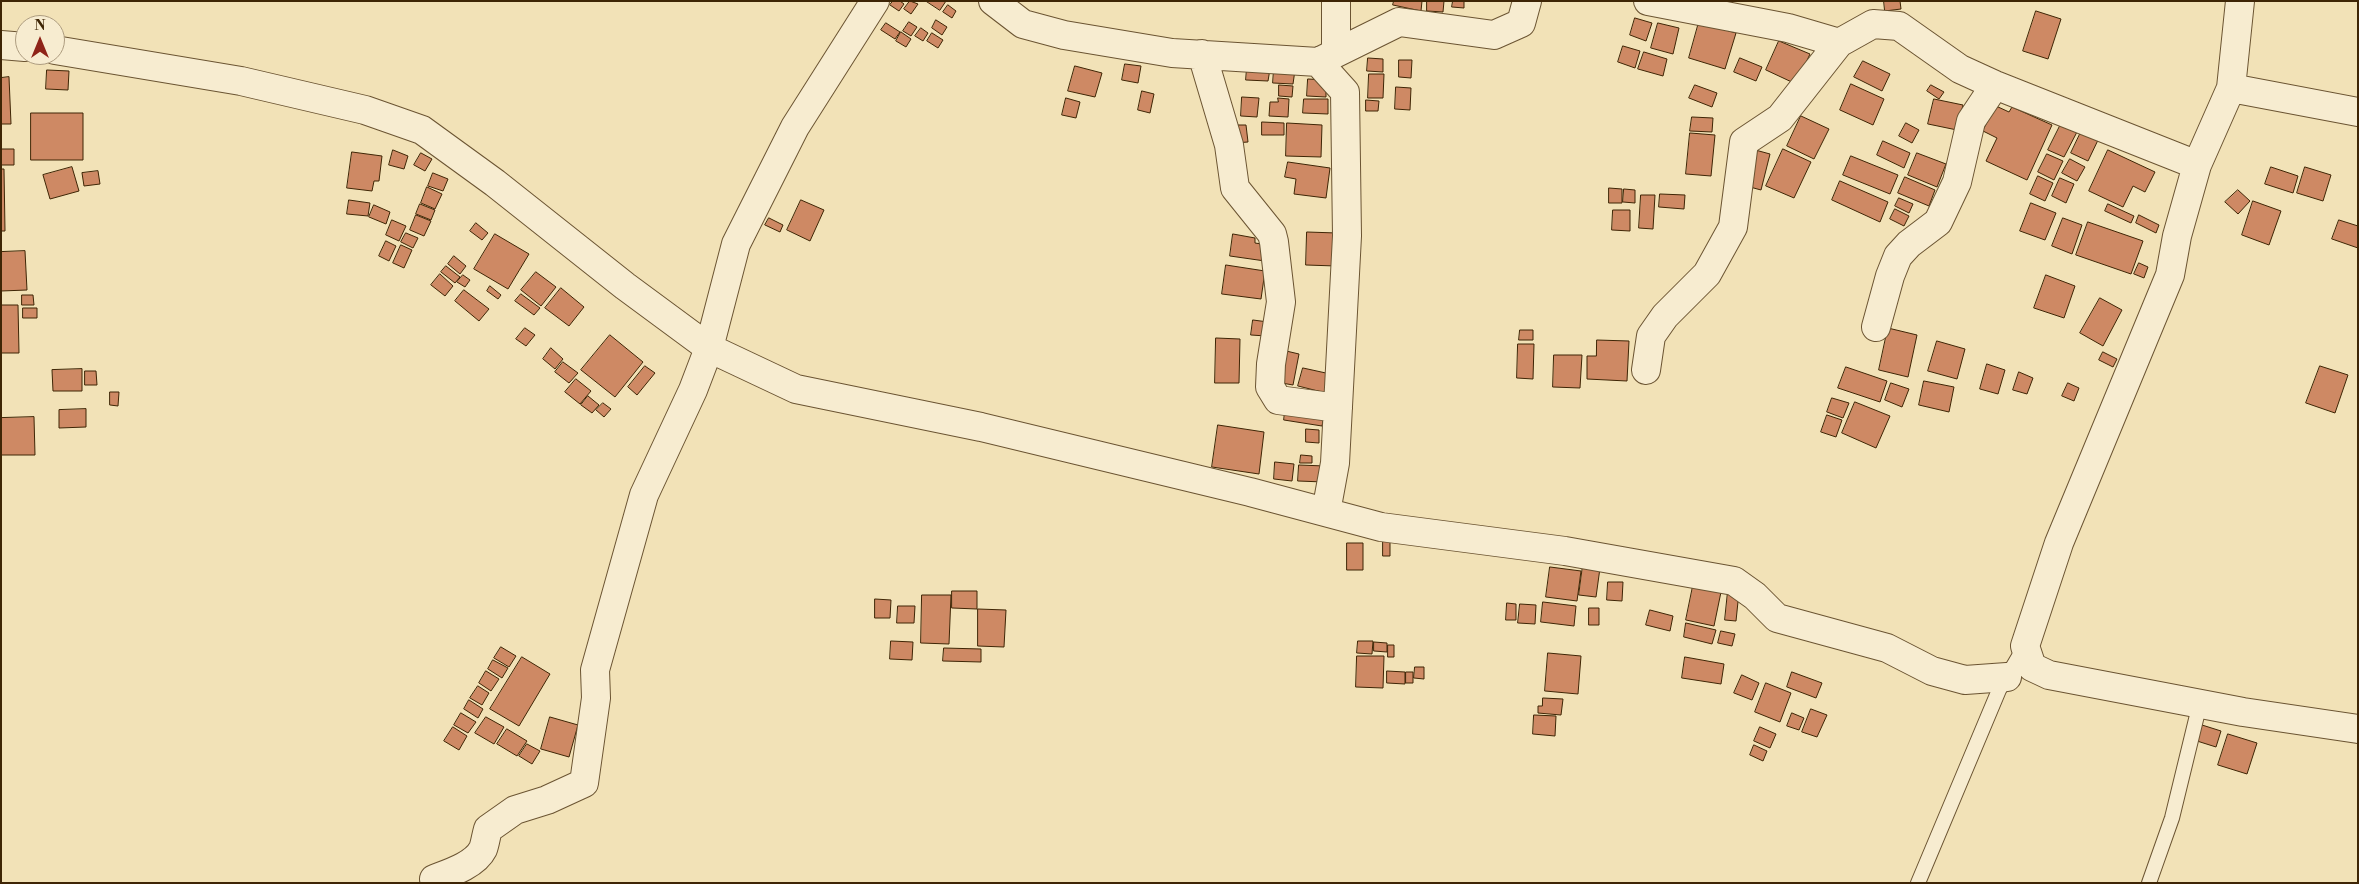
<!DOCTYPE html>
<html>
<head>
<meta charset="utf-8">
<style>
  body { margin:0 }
  #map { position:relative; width:2359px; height:884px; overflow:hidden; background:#f2e2b7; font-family:"Libre Bodoni",serif }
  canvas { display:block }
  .frame { position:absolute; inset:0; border:2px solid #3e2505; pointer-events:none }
  .north { position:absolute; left:15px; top:15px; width:50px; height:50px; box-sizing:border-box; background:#f7ecd0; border:1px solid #ad9c7f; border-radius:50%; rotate:0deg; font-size:14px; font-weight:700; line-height:20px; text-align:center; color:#3e2505 }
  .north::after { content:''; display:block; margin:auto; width:18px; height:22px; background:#8f2418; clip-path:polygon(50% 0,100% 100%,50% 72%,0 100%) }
</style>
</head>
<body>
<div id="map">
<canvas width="2359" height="884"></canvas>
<div class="frame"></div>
<div class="north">N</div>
</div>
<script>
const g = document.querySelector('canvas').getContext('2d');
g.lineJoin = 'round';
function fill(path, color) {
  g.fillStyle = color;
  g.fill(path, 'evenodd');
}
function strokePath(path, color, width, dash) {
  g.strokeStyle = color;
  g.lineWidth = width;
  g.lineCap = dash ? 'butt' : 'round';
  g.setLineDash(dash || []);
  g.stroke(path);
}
const building = new Path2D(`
  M893 1H900L904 4 899 11 890 5Z
  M910 1 918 4 911 14 904 9Z
  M926 1H946L940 10Z
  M1394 1H1422L1421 11 1393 5Z
  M1427 1H1444L1443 12 1427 11Z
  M1453 1H1464V8L1452 7Z
  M1884 1H1900L1901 9 1885 11Z
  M948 5 956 11 952 18 943 12Z
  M2036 11 2061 19 2048 59 2023 51Z
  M1635 18 1652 23 1646 41 1630 35Z
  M936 20 947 27 942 35 932 28Z
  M909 22 917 27 911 36 903 31Z
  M1699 22 1736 33 1725 69 1689 58Z
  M886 23 900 32 895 39 881 30Z
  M1658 23 1679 28 1673 54 1651 48Z
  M921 28 928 33 923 41 915 36Z
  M901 32 911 39 906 47 896 41Z
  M932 33 943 40 938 48 927 41Z
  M1779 41 1810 54 1796 84 1766 70Z
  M1623 46 1640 51 1635 68 1618 62Z
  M1644 52 1667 59 1663 76 1638 69Z
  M1368 58 1383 59V72L1367 71Z
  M1740 58 1762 67 1756 81 1734 72Z
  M1399 60H1412L1411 78 1399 77Z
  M1863 61 1890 74 1882 91 1854 77Z
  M1125 64 1141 66 1138 83 1122 80Z
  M1075 66 1102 73 1095 97 1068 91Z
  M1247 68 1270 69 1268 81 1246 80Z
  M1274 69 1295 70 1293 84 1273 83Z
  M47 70 69 71 68 90 46 89Z
  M1369 74H1384L1383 98H1368Z
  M9 77 11 124H1V78Z
  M1308 79 1326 80V97L1307 96Z
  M1851 84 1884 99 1873 125 1840 110Z
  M1279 85 1293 86 1292 97 1279 96Z
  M1695 85 1717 93 1712 107 1689 98Z
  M1931 85 1944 92 1939 99 1927 91Z
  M1396 87 1411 88 1410 110 1395 109Z
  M1142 91 1154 94 1150 113 1138 110Z
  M1242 97 1259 98 1257 117 1241 116Z
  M1066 98 1080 102 1076 118 1062 115Z
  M1278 98 1289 99 1288 117 1269 116 1270 102H1278Z
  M1304 99H1328V114L1303 113Z
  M1934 99 1963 105 1957 130 1928 124Z
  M1366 100 1379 101 1378 111H1366Z
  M1996 106 2009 112 2012 107 2052 125 2027 180 1986 161 1997 138 1983 131Z
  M31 113H83V160H31Z
  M1801 116 1829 129 1814 159 1787 146Z
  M1692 117 1713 118 1712 132 1690 131Z
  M1262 122 1284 123V135H1262Z
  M2062 122 2078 130 2064 157 2048 150Z
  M1287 123 1322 125 1321 157 1286 156Z
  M1906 123 1919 130 1912 143 1899 136Z
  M1233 125H1246L1248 142 1234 143Z
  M2082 130 2099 138 2088 161 2071 153Z
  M1690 133 1715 135 1711 176 1686 174Z
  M1883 141 1910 153 1904 168 1877 155Z
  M1748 148 1770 154 1761 190 1739 184Z
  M1 149H14V165H1Z
  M1783 149 1811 162 1794 198 1766 186Z
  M393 150 408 156 404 169 389 165Z
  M2108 150 2155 172 2145 192 2133 186 2123 207 2089 191Z
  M352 152 382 156 379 181H374L372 191 347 188Z
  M421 153 432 159 425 171 414 165Z
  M1917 153 1946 164 1937 187 1908 175Z
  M2047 154 2063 161 2054 180 2038 172Z
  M1851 156 1898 175 1890 194 1843 175Z
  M2070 159 2085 167 2077 181 2062 173Z
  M1288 162 1330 168 1326 198 1294 194 1296 179 1285 177Z
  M72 167 79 191 50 199 43 175Z
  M2271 167 2298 176 2293 193 2265 184Z
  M2305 167 2331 175 2323 201 2297 193Z
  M1 169H4L5 231H1Z
  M98 171 100 184 84 186 82 173Z
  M433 173 448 179 443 191 428 186Z
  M2038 176 2053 183 2045 201 2030 194Z
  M1905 177 1935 190 1929 206 1898 193Z
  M2060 178 2074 184 2066 203 2052 196Z
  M1840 181 1888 202 1880 222 1832 200Z
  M427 187 442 194 435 209 421 203Z
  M1609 188 1622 189V203H1609Z
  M1624 189 1635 190V203L1623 202Z
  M2238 190 2250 201 2238 214 2225 202Z
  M1660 194 1685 195 1684 209 1659 207Z
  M1641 195H1655L1653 229 1639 228Z
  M1899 198 1913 204 1909 213 1895 206Z
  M349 200 370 203 368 216 347 214Z
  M801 200 824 210 810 241 787 230Z
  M2253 201 2281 211 2269 245 2242 235Z
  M2031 203 2056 213 2045 240 2020 231Z
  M420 204 435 210 431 220 416 214Z
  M2108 204 2134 216 2131 223 2105 211Z
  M374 205 390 212 386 224 369 217Z
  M1895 209 1909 216 1904 226 1890 219Z
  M1613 210H1630V231L1612 230Z
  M416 215 431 221 424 236 410 230Z
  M2139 215 2159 225 2156 233 2136 223Z
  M769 218 783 225 780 232 765 225Z
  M2063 218 2082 225 2072 254 2052 246Z
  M392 220 406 226 399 241 386 235Z
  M2339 220 2358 226V248L2332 239Z
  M2088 222 2143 241 2131 274 2076 255Z
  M476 223 488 233 482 240 470 231Z
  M1307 232 1337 233 1336 266 1306 265Z
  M406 233 418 238 413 248 401 242Z
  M495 234 529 254 508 289 474 269Z
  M1233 234 1255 238V243L1268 245 1265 261 1230 256Z
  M386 241 396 246 389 261 379 256Z
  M401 245 412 250 404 268 393 263Z
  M25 251 27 290 1 291V252Z
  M454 256 466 266 460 274 448 264Z
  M2139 263 2148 267 2144 278 2134 274Z
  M1226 265 1265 271 1261 299 1222 294Z
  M446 266 460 277 455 283 441 272Z
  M536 272 556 287 541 306 521 290Z
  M440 274 453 286 445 296 431 285Z
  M463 275 470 280 465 287 457 282Z
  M2046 275 2075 286 2064 318 2034 308Z
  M490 286 501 295 498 299 487 291Z
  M561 288 584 307 569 326 545 308Z
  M464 290 489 309 479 321 455 301Z
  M521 294 540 308 534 315 515 301Z
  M22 295H33L34 305H22Z
  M2100 298 2122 310 2103 346 2080 333Z
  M1 305H18L19 353H1Z
  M23 308H37V318H23Z
  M1253 320 1268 322 1266 336 1251 335Z
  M525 328 535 335 526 346 516 339Z
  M1888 328 1917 335 1908 377 1879 370Z
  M1520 330H1533V340H1519Z
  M610 335 643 362 615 397 581 370Z
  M1216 338 1240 339 1239 383H1215Z
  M1597 340 1629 341 1627 381 1587 379V356H1596Z
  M1937 341 1965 349 1957 379 1928 371Z
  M1518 344H1534L1533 379 1517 378Z
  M551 348 563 359 555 369 543 359Z
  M1282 350 1299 354 1293 385 1276 382Z
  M2103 352 2117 359 2113 367 2099 360Z
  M1554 355H1582L1580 388 1553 387Z
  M563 362 578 373 569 383 555 372Z
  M1987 364 2005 370 1998 394 1980 389Z
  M645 366 655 373 637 395 628 387Z
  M2320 366 2348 375 2335 413 2306 403Z
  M1846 367 1887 381 1880 402 1838 388Z
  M1303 368 1335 375 1330 394 1298 386Z
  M82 369V391H53L52 370Z
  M85 371H96L97 385H85Z
  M2019 372 2033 378 2027 394 2013 390Z
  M576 379 591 391 580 404 565 392Z
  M1924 381 1954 387 1949 412 1919 405Z
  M1891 383 1909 389 1902 407 1885 400Z
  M2068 383 2079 388 2074 401 2062 396Z
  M110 392H119L118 406 110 405Z
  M588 396 599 405 592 413 581 405Z
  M1832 398 1849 403 1843 418 1827 412Z
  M1855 402 1890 416 1876 448 1842 433Z
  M603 403 611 409 604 417 596 410Z
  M1286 404 1325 410 1322 426 1284 420Z
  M86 409V427L59 428V410Z
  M1827 415 1842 420 1836 437 1821 432Z
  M34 417 35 455H1V418Z
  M1218 425 1264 432 1259 474 1212 467Z
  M1306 429 1319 430V443L1306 442Z
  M1301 455 1312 456V463H1300Z
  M1275 462 1294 464 1292 481 1274 479Z
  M1299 465 1325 466 1324 482 1298 481Z
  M1383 540 1390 541V556H1383Z
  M1347 543H1363V570H1347Z
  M1583 565 1600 568 1596 597 1579 595Z
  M1550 567 1581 571 1577 601 1546 597Z
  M1608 582H1623L1622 601 1607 600Z
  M1693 586 1721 592 1714 626 1686 620Z
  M952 591H977V609L952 608Z
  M1728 591 1739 592 1736 621 1725 620Z
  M922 595H951L949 644 921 643Z
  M875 599 891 600 890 618H875Z
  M1543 602 1576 606 1574 626 1541 622Z
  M1507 603 1516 604V620H1506Z
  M1520 604 1536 605 1535 624 1518 623Z
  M898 606H915L914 623H897Z
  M1589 608H1599V625H1589Z
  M978 609 1006 610 1004 647 978 646Z
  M1650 610 1673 616 1670 631 1646 625Z
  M1686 623 1716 630 1712 644 1684 637Z
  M1721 631 1735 634 1732 646 1718 643Z
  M891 641 913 642 912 660 890 659Z
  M1358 641H1373L1372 654 1357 653Z
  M1374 642 1387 643V652L1374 651Z
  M1388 645H1394V657H1388Z
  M501 647 516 656 509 667 494 658Z
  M944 648 981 649V662L943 661Z
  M1548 653 1581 656 1578 694 1545 691Z
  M1357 656H1384L1383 688 1356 687Z
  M522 657 550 674 519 726 490 709Z
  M1685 657 1724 664 1721 684 1682 678Z
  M493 660 508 668 502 678 488 669Z
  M1415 667H1424V679L1414 678Z
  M486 671 499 679 491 691 479 683Z
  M1387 671 1405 672V684L1387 683Z
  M1406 672H1413V683H1406Z
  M1792 672 1822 683 1816 698 1787 687Z
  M1742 675 1759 683 1752 700 1734 693Z
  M1766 683 1791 693 1780 722 1755 712Z
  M478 686 489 693 482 705 470 698Z
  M1543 698 1563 699 1561 715 1538 713V706H1542Z
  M469 700 483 709 478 718 464 709Z
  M1811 709 1827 715 1817 737 1802 732Z
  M461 713 476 722 468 733 454 725Z
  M1792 713 1804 718 1799 730 1787 726Z
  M1534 715 1556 716 1555 736 1533 734Z
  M486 717 504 727 494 744 475 733Z
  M550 717 578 725 569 757 541 749Z
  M2202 725 2221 731 2216 747 2197 741Z
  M453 727 467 736 459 750 444 741Z
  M1760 727 1776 734 1770 748 1754 741Z
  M507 729 527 741 517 756 497 744Z
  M2228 734 2257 743 2247 774 2218 765Z
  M527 744 540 751 532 764 519 756Z
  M1754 745 1767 751 1763 761 1750 755Z`);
fill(building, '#ce8964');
strokePath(building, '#3e2505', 1);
const service = new Path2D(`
  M1918 883 1999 690 2025 646
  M2149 883 2172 818 2200 703`);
const minor = new Path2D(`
  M993 1 1023 24 1064 35 1172 53 1318 62 1399 22 1494 35 1521 23 1527 1
  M1648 1 1788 28 1839 43 1873 24 1899 26 1960 69 1995 85 2197 165
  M2240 1 2231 88 2197 165 2177 236 2170 275 2059 543 2025 646 2032 667 2049 675 2243 712 2358 729
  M1 45 25 47
  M55 50 241 81 365 110 422 130 495 183 625 286 709 348 796 389 981 427 1250 492 1381 527 1565 551 1734 581 1755 596 1777 618 1887 648 1932 671 1965 680 2007 677
  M1336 53V1
  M1202 54 1229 145 1235 188 1272 234 1274 242 1281 302 1271 364 1270 387 1278 400 1338 408
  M1318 62 1345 92 1347 236 1335 463 1326 512
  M2231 88 2358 112
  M1876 327 1890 276 1898 256 1909 244 1938 222 1957 182 1971 121 1995 85
  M1646 370 1651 336 1665 316 1707 274 1733 227 1744 142 1780 118 1839 43
  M434 879C450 873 475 865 483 849 485 844 486 836 488 829L515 810 547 800 584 783 596 698 595 670 644 495 693 390 709 348 736 244 795 127 875 1`);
strokePath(service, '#6b5432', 16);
strokePath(minor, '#6b5432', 30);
strokePath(service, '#f7ecd0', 14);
strokePath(minor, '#f7ecd0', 28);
</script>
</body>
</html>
